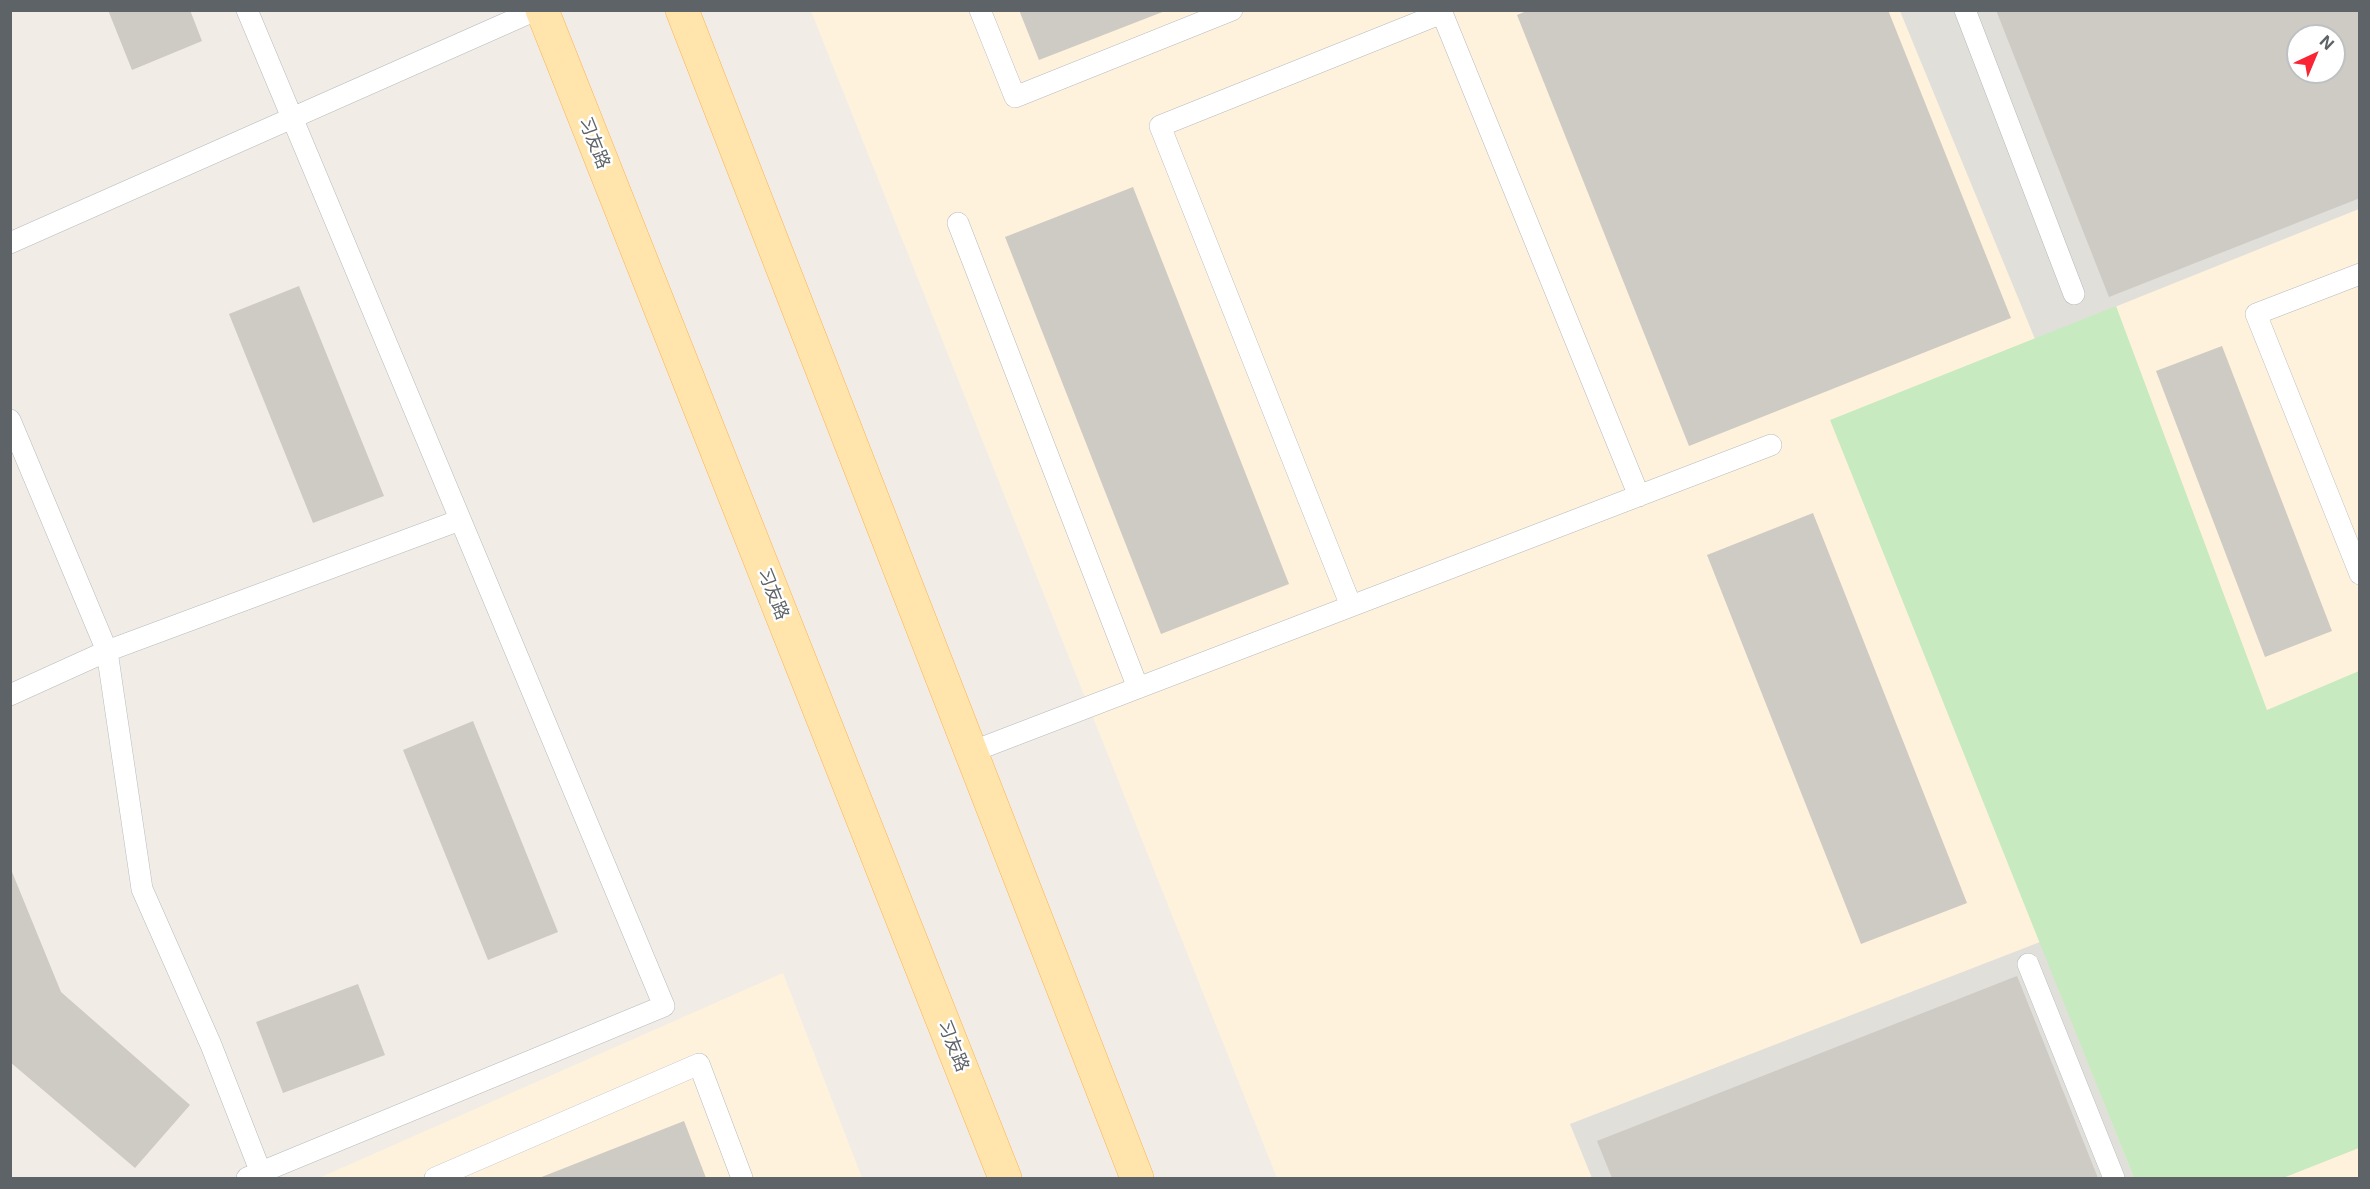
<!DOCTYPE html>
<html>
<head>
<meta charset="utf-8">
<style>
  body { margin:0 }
  #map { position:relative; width:2370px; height:1189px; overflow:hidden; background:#f1ede6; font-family:Inter,sans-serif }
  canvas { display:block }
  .frame { position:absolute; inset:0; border:12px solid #5d6367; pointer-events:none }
  .north { position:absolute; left:2286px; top:24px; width:60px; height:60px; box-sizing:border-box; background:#fff; border:2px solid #bec1c2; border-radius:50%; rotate:44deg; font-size:16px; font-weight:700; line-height:24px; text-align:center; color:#5d6367 }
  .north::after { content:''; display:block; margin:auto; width:21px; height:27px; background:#f92434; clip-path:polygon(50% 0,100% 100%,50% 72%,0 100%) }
</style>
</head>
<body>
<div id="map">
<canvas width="2370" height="1189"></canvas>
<div class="frame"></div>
<div class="north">N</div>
</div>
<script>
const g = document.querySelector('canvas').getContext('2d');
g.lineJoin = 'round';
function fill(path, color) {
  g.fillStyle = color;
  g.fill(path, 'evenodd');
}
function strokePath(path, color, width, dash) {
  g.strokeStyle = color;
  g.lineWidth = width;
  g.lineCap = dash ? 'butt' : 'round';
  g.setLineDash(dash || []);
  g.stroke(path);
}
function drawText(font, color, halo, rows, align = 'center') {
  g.font = font + ' Inter,"Noto Sans SC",sans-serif';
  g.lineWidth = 5;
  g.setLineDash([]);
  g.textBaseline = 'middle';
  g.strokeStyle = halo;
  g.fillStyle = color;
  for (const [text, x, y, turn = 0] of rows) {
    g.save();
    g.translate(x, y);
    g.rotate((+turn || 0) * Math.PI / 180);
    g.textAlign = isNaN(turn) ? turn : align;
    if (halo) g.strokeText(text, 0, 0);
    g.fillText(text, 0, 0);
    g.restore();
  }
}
fill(new Path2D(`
  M811 11H1900L2035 338 2359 209V1178H2134L2039 943 1570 1124 1592 1178H1277Z
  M783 973 862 1178H319Z`), '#fff2dc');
fill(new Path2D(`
  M1900 11H2359V209L2035 339ZM2298 36H2334V72H2298Z
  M2040 942 2134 1178H1592L1570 1124Z`), '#e1dfda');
fill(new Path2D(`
  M2116 306 2267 710 2359 671V1148L2283 1178H2134L1830 420Z`), '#c7eac0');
fill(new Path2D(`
  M108 10H190L202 41 132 70Z
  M1019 10H1165V11L1039 60Z
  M1529 10H1888L2011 318 1689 446 1517 15Z
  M1996 10H2360V198L2109 297ZM2298 36H2334V72H2298Z
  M1133 187 1289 584 1161 634 1005 237Z
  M299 286 384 496 313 523 229 314Z
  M2222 346 2332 631 2265 657 2156 371Z
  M1813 513 1967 903 1861 944 1707 555Z
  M473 721 558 932 488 960 403 750Z
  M10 867 61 992 190 1105 135 1168 10 1062Z
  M2017 976 2098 1178H1612L1597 1141Z
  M358 984 385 1055 283 1093 256 1022Z
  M684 1121 706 1178H539Z`), '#cecac4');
const lane = new Path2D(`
  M247 10 664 1006 247 1178
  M980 10 1015 97 1232 10
  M1965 10 2074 294
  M958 223 1138 688
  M10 243 536 10
  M2360 274 2256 314 2360 574
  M10 420 107 651 142 889 211 1045 261 1173
  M1351 606 1160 126 1442 13 1639 496
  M10 695 107 651 460 520
  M971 752 1771 445
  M2028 964 2114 1178
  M435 1178 699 1064 742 1178`);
const primary = new Path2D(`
  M542 10 1005 1178
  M682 10 1137 1178`);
strokePath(lane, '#b6babd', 22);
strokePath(primary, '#feb351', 34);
strokePath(lane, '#fff', 21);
strokePath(primary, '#ffe5ac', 33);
drawText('18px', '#5d6367', '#fff', [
  ["习友路",594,143,68],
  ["习友路",773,594,68],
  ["习友路",953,1046,68]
]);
</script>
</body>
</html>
